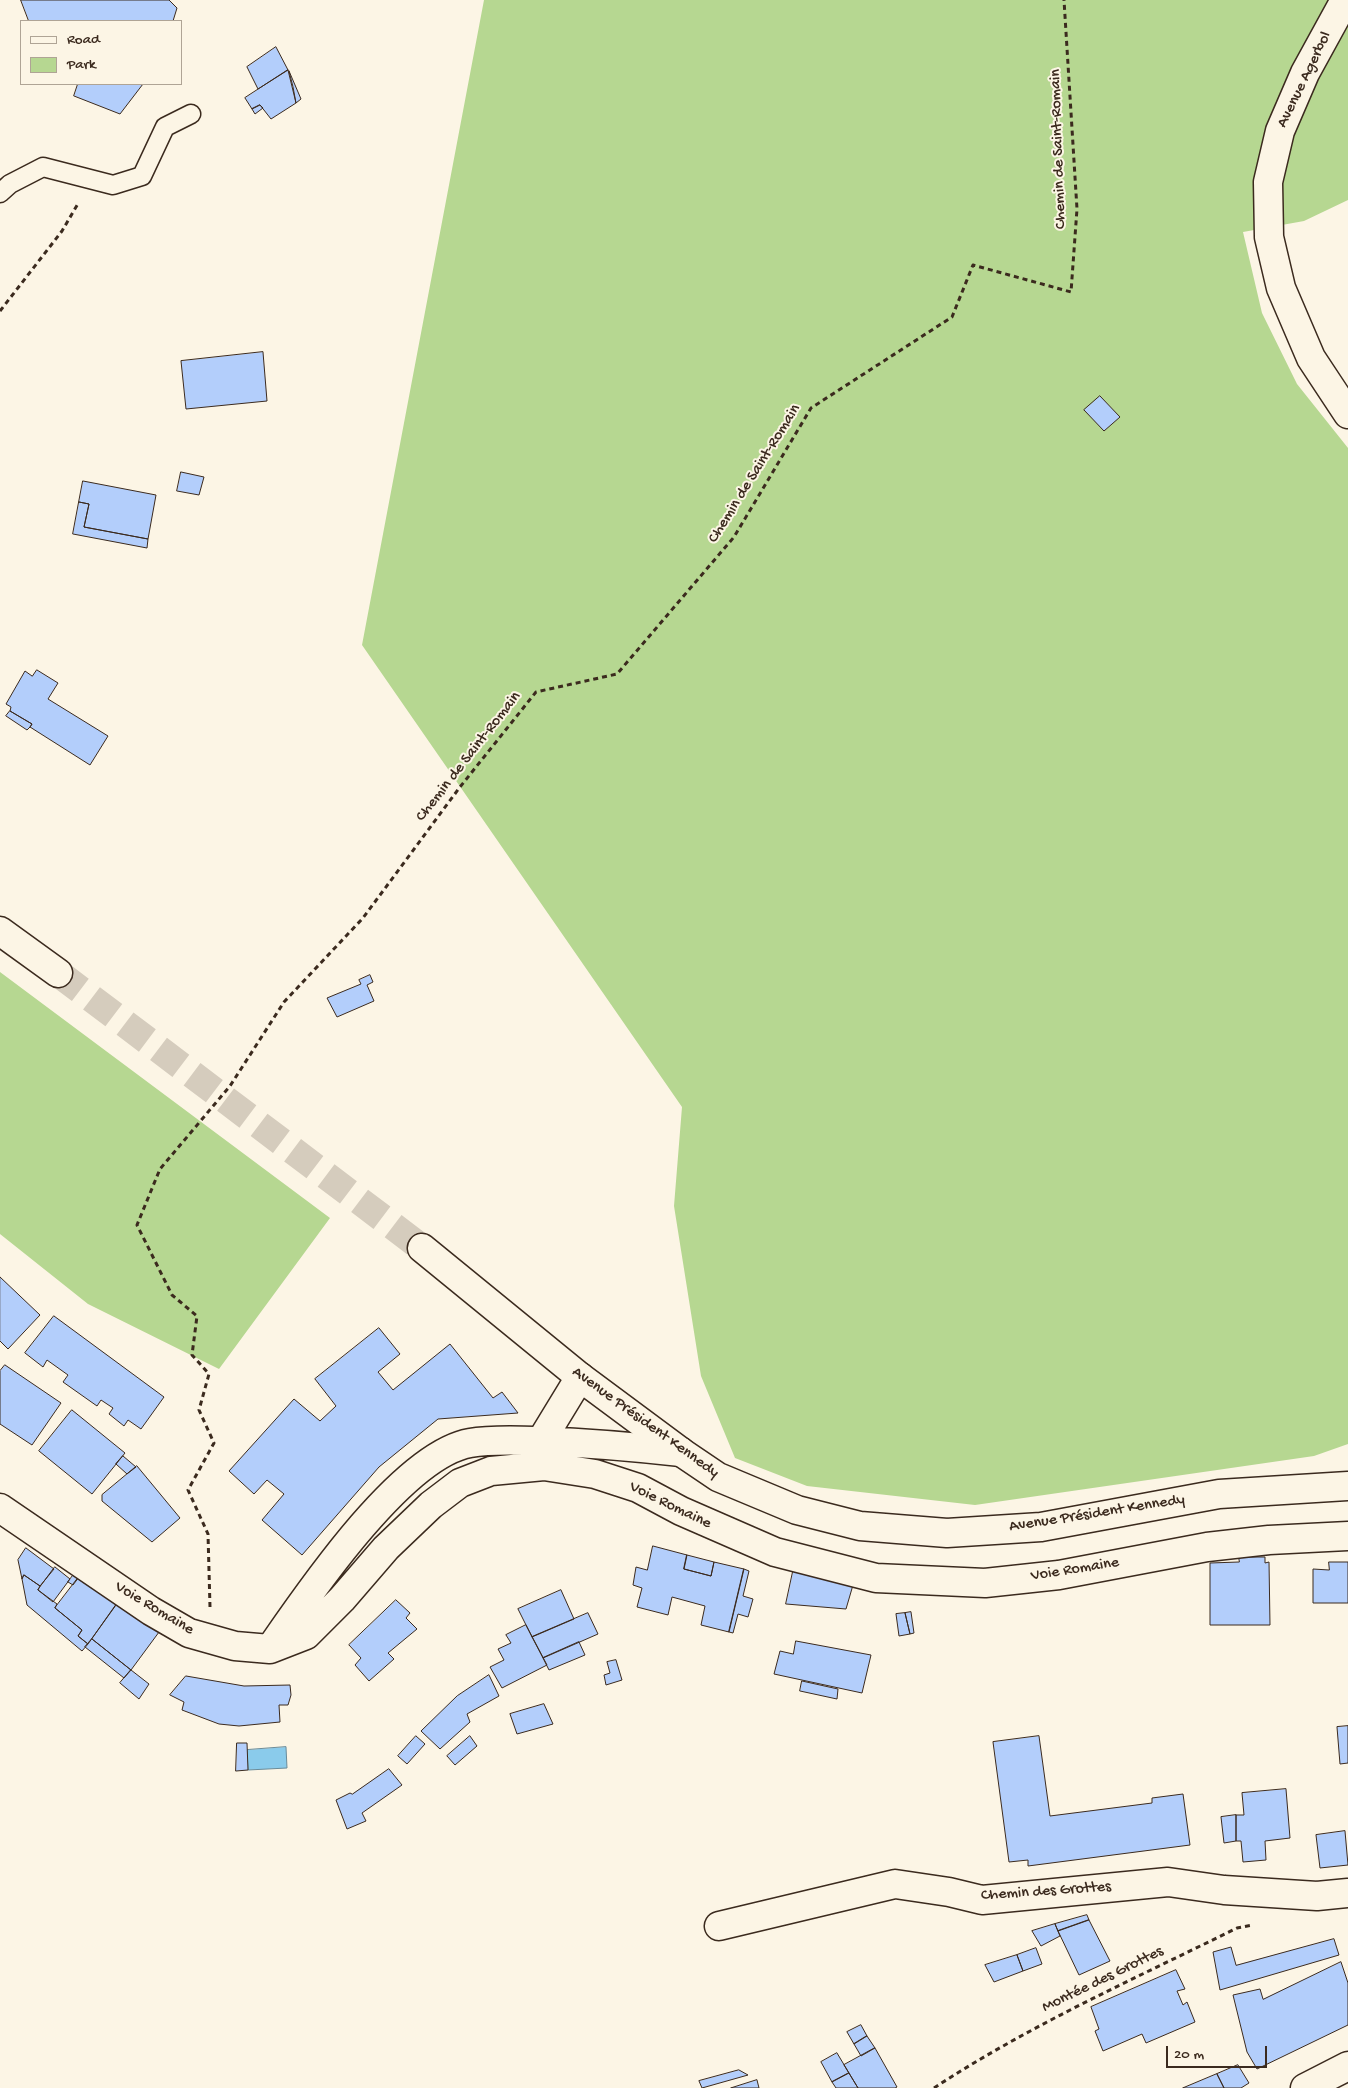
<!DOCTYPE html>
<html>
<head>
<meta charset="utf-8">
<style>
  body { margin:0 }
  #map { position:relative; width:1348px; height:2088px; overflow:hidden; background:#fcf5e5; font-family:"Gochi Hand",sans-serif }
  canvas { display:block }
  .legend { position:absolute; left:20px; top:20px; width:162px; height:65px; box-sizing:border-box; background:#fcf5e5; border:1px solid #afa495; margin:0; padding:6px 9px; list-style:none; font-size:15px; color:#3b2a1e }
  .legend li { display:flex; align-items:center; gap:10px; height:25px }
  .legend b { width:25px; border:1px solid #afa495 }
  .scale { position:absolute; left:1166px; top:2046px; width:101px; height:22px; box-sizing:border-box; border:2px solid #3b2a1e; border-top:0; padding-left:6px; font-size:15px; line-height:18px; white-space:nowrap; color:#3b2a1e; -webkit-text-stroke:4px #fcf5e5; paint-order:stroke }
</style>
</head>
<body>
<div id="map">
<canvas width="1348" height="2088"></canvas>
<ul class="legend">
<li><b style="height:6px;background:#fcf5e5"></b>Road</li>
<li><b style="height:14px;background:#b6d791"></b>Park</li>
</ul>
<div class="scale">20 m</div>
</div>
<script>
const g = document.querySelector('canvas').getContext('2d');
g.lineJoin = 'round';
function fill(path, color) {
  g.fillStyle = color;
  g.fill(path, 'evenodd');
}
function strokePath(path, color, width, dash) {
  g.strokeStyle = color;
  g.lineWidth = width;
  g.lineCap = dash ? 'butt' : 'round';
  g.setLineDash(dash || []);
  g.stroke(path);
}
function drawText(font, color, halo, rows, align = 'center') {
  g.font = font + ' "Gochi Hand",sans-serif';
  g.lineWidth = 4;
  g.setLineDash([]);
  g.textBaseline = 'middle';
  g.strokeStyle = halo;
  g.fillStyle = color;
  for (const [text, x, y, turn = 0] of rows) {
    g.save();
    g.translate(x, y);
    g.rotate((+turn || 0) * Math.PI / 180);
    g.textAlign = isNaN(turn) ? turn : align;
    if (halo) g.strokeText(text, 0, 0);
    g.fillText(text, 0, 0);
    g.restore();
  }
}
fill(new Path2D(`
  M484 0H1348V200L1304 221 1243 232 1262 313 1297 384 1348 448V1444L1314 1456 975 1505 807 1486 735 1458 701 1376 674 1206 682 1107 362 645Z
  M0 972 330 1218 219 1369 88 1304 0 1234Z`), '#b6d791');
const water = new Path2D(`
  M286 1747 287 1768 248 1770 247 1750Z`);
fill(water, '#8acbeb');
strokePath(water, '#6a8b99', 1);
const building = new Path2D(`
  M21 0H169L177 8 173 21H29Z
  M276 47 288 70 258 89 247 67Z
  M288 70 296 103 271 119 260 105 252 109 245 98Z
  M289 71 301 99 296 103 293 87Z
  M78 84H143L120 114 74 96Z
  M260 105 263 108 255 114 252 109Z
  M263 352 267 401 186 409 181 361Z
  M1100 396 1120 417 1104 431 1084 410Z
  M181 472 204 477 199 495 177 491Z
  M83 481 156 495 148 539 84 527 89 504 79 502Z
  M79 502 89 504 84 527 148 539 147 548 73 534Z
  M37 670 58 683 48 699 108 736 90 765 30 727 32 724 10 711 11 707 6 704 25 671 32 676Z
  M10 711 32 724 30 727 27 730 6 716Z
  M370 975 373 982 367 985 374 1001 337 1017 327 998 361 984 359 980Z
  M0 1277 40 1315 8 1349 0 1341Z
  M54 1316 164 1397 141 1429 128 1420 124 1426 109 1414 113 1408 101 1400 97 1406 63 1382 68 1375 47 1360 43 1367 25 1353Z
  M379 1328 400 1354 378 1372 393 1390 450 1344 493 1398 502 1392 518 1413 438 1419 379 1467 302 1555 262 1520 284 1494 267 1480 254 1494 229 1471 294 1399 320 1421 336 1406 315 1379Z
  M5 1365 61 1403 32 1445 0 1424V1371Z
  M72 1410 125 1453 92 1494 39 1451Z
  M123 1456 136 1467 127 1474 116 1464Z
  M137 1466 180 1518 152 1542 102 1501V1495Z
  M653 1546 687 1555 684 1569 711 1576 714 1562 744 1569 729 1632 701 1625 705 1606 672 1597 668 1615 637 1607 642 1588 633 1585 636 1567 647 1570Z
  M26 1548 54 1569 40 1586 24 1575 22 1579 18 1560Z
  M687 1555 714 1562 711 1576 684 1569Z
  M1239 1557H1265V1563L1269 1562 1270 1625H1210V1563L1239 1562Z
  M1329 1562H1348V1603H1313V1569L1329 1570Z
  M81 1565 85 1569 73 1585 68 1582Z
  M55 1567 70 1579 53 1602 38 1590Z
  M794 1567 853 1585 846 1609 786 1604Z
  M85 1569 121 1598 88 1644 78 1636 82 1630 55 1608Z
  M744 1569 749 1571 743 1596 753 1599 748 1617 738 1614 733 1633 729 1632Z
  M24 1575 40 1586 38 1590 57 1604 55 1608 82 1630 78 1636 88 1644 82 1651 27 1605 22 1579Z
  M561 1590 574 1619 532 1637 518 1609Z
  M121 1598 162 1628 131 1670 92 1639Z
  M396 1600 410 1613 406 1618 417 1629 388 1653 394 1659 369 1681 355 1665 361 1658 349 1645Z
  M911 1612 914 1633 910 1634 905 1613Z
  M588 1613 598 1634 543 1658 532 1637Z
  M905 1613 910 1634 899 1636 896 1614Z
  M526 1625 547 1665 502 1688 490 1667 504 1660 498 1649 511 1643 506 1635Z
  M92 1639 131 1670 124 1678 85 1647Z
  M796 1641 871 1655 862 1693 774 1674 780 1651 793 1654Z
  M579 1642 585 1655 549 1670 543 1658Z
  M616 1660 622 1680 606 1685 604 1675 610 1673 607 1662Z
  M131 1670 149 1684 139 1699 120 1683Z
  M489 1675 499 1696 467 1714 470 1722 440 1749 421 1731 457 1696Z
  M186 1676 244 1686 290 1685 291 1695 288 1705H279L280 1722 239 1726 219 1724 182 1710 184 1702 170 1695Z
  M802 1681 838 1689 837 1699 800 1691Z
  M544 1704 553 1724 517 1734 510 1714Z
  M1348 1726V1763L1340 1764 1337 1727Z
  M416 1736 425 1744 407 1764 398 1756Z
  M470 1736 477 1746 455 1765 447 1756Z
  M1039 1736 1050 1816 1152 1803V1798L1183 1794 1190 1845 1028 1866V1860L1009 1862 993 1742Z
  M237 1743H247L248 1770 236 1771Z
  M389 1769 402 1785 362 1813 366 1821 347 1829 336 1800 350 1793 352 1794Z
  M1286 1789 1290 1838 1265 1841 1266 1860 1243 1862 1241 1841H1236V1815H1244L1242 1793Z
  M1236 1815V1841L1224 1843 1221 1817Z
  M1345 1831 1348 1865 1320 1868 1316 1835Z
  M1087 1915 1089 1920 1058 1931 1055 1924Z
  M1089 1920 1110 1961 1079 1975 1058 1931Z
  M1055 1924 1060 1936 1041 1946 1032 1931Z
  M1334 1939 1339 1955 1220 1990 1213 1952 1231 1947 1236 1965Z
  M1036 1948 1042 1964 1023 1971 1017 1955Z
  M1017 1955 1023 1971 994 1982 985 1965Z
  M1341 1962 1348 1983V2025L1257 2069 1247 2052 1233 1995 1260 1989 1263 1999Z
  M1176 1970 1185 1989 1177 1991 1183 2005 1187 2002 1195 2022 1146 2043 1142 2034 1103 2051 1095 2031 1099 2029 1091 2007Z
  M861 2025 867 2036 854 2044 847 2032Z
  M867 2036 875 2048 861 2056 854 2044Z
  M875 2048 897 2087 895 2088H858L844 2065Z
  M837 2053 849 2073 832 2082 821 2062Z
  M1238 2065 1249 2083 1241 2088H1224L1217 2074Z
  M739 2070 748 2075 702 2088 699 2081Z
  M849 2073 858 2088H836L832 2082Z
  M1217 2074 1224 2088H1183Z
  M757 2080 759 2088H731Z`);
fill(building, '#b3cefb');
strokePath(building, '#3b2a1e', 1);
strokePath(new Path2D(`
  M58 973 422 1248`), '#d5ccbd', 28, [28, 14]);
const lane = new Path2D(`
  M0 193 10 184 43 167 113 185 142 176 165 127 191 114`);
const street = new Path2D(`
  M541 1441 580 1377
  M0 1508 151 1611 189 1633 235 1646 270 1649 306 1635 342 1599 386 1548 431 1505 460 1483 491 1471 544 1466 595 1474 638 1488 681 1511 775 1552 876 1578 985 1583 1059 1575 1207 1547 1269 1540 1348 1536
  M270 1649C308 1594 402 1455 470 1443 493 1439 518 1441 541 1441 588 1443 635 1447 681 1452
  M719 1926 895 1884 949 1892 982 1900 1168 1882 1224 1890 1317 1896 1348 1893`);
const secondary = new Path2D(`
  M1305 2088 1348 2066`);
const primary = new Path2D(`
  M1345 0 1305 73 1280 131 1268 182 1269 237 1281 288 1311 358 1348 414
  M0 931 58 973
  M422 1248 580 1377 681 1452 718 1477 797 1510 860 1526 947 1533 1041 1527 1219 1494 1348 1486`);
strokePath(lane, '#3b2a1e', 21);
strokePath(street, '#3b2a1e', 31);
strokePath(secondary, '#3b2a1e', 31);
strokePath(primary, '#3b2a1e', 31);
strokePath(new Path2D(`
  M0 311 62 231 79 202
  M210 1607 208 1534 188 1490 214 1443 199 1410 209 1374 192 1355 197 1316 172 1295 137 1225 160 1169 230 1086 284 1002 363 918 460 787 536 692 617 674 734 537 811 408 952 317 973 265 1071 292 1077 209 1064 0
  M934 2088C1030 2025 1134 1979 1237 1928L1253 1925`), '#3b2a1e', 3, [5, 4]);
strokePath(lane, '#fcf5e5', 18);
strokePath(street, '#fcf5e5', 28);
strokePath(secondary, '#fcf5e5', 28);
strokePath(primary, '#fcf5e5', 28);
drawText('16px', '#3b2a1e', '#fcf5e5', [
  ["Avenue Agerbol",1305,80,-64],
  ["Chemin de Saint-Romain",1059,149,-92],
  ["Chemin de Saint-Romain",755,474,-58],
  ["Chemin de Saint-Romain",469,757,-52],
  ["Avenue Président Kennedy",645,1423,36],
  ["Voie Romaine",670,1506,26],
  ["Avenue Président Kennedy",1097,1514,-9],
  ["Voie Romaine",1075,1570,-9],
  ["Voie Romaine",154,1609,31],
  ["Chemin des Grottes",1046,1892,-4],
  ["Montée des Grottes",1103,1980,-26]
]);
</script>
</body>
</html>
